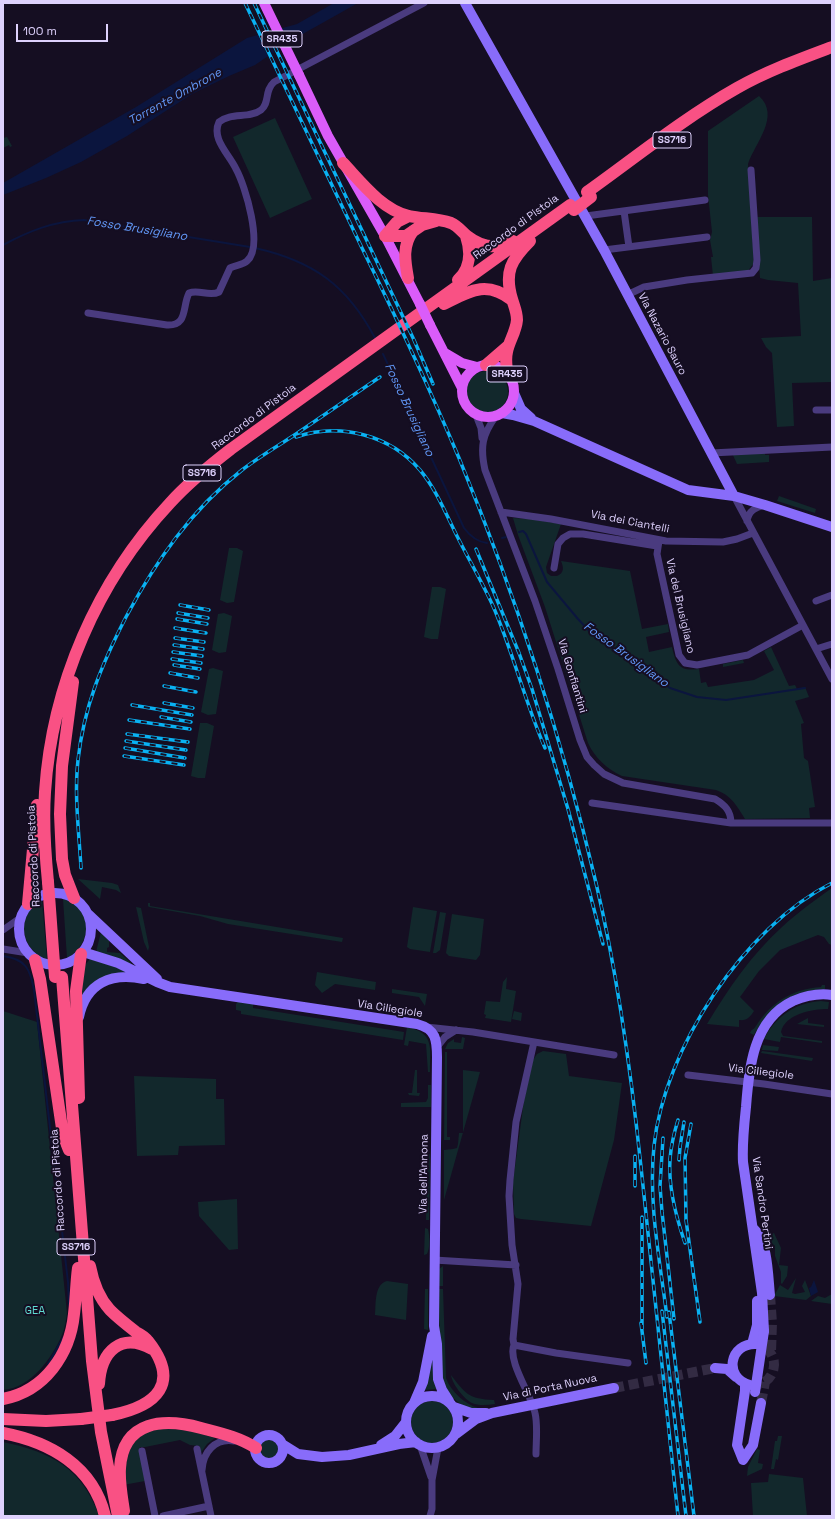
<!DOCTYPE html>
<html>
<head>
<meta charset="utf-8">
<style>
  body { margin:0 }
  #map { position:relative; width:835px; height:1519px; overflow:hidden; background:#150e22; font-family:"Space Grotesk",sans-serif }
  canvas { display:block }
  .frame { position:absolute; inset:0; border:4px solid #ded1fd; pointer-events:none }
  .scale { position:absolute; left:16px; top:24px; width:92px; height:18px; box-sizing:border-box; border:2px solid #ded1fd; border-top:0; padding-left:5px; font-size:12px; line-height:14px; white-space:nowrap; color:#ded1fd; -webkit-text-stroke:3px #150e22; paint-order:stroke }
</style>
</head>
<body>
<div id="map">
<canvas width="835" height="1519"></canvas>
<div class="frame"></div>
<div class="scale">100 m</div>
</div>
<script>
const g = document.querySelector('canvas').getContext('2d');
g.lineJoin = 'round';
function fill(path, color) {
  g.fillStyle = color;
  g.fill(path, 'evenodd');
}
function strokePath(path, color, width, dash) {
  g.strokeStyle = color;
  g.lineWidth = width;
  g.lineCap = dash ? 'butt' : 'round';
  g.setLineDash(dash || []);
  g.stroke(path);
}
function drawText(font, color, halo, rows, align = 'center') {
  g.font = font + ' "Space Grotesk",sans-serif';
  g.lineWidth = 4;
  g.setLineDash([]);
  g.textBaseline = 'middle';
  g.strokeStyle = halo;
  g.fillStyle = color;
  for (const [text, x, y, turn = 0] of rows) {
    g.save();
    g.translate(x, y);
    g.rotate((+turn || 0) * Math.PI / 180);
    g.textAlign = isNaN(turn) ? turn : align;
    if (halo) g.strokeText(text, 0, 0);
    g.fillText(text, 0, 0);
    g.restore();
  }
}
fill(new Path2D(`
  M759 96C781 116 755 143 748 164L754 263 747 272 713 276 711 257H713L710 240 712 232 708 195V131Z
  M275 118 312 199 270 218 233 137Z
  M7 137 12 146 10 147 9 145 3 148V138Z
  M756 217H812L813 281 832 278V382L792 383 794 426 777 427 772 353 766 347 761 338 801 336 798 283 768 280 760 278Z
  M466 392a21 21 0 1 1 42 0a21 21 0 1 1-42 0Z
  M765 451V455H769V462L737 464 732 453Z
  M779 496 816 509 815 513 777 501Z
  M513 518 531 519 561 524 546 567 547 573 551 576H557C564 573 564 568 561 561L630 571 642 629 668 624 669 632 646 637 649 652 672 647C676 664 679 672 699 669L701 683 706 682 708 687 754 680 774 670 764 651 771 647 789 686 795 685 797 689 805 687 809 697 795 701 804 723 801 724 804 758 808 761 815 807 809 808 810 818 745 819C737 806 731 795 716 790L622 776C607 769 595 758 588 743L545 607 518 535Z
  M229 548H237L243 551 234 602 227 603 220 600Z
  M432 587H440L446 589 438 639H431L424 637Z
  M224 613 232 616 226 652 219 653 212 650 218 614Z
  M743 660 744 663 723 667V664Z
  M213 668 223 671 216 714 208 715 201 712 209 669Z
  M200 723H207L214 726 205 778H198L191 776Z
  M78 879 112 883 118 885 121 893 116 890 102 887 100 899Z
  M832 888V945L829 944 824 937 818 935 780 950 759 971 740 997 754 1011C750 1017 747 1021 739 1020V1027L707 1024C728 989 752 954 782 927 797 913 815 900 832 888Z
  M63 899C94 906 93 944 67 958Z
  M42 901 47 959C20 951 15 912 42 901Z
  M148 903H150V906L343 938 342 942 228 924 200 916 149 907 148 906Z
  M136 907 141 908 149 947 148 951 144 942Z
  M413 907 437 911 430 952 410 949 407 947Z
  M440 912 446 913 440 950 436 953H433Z
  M452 914 484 919 480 955 476 960 449 956 446 953Z
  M101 932 109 939V947L107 948V952L120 953 131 963V966L96 952Z
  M90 959 130 972 80 997 85 965Z
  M317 972 376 982 375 990 335 984 322 993 315 985Z
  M507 977 506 989 516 991 511 1022 485 1018 486 1015 484 1014 486 1001 500 1002 503 982Z
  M822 985H825V989C789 991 772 1005 754 1035L750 1033C752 1028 753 1031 756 1026 771 1002 793 989 821 987Z
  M392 989 427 994 425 1006 419 997 392 993Z
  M239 1001 253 1003V1008L404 1032 403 1040 241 1014V1011L236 1010V1004Z
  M821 1001 829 1002 828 1009C812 1009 785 1014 781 1032L783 1036 822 1041V1043L781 1037 780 1042 764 1039C776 1016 795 1003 821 1001Z
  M3 1011 37 1022 67 1313C66 1320 65 1328 62 1335 52 1358 31 1388 3 1390Z
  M514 1011 522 1013 521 1021 512 1019Z
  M808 1018V1023L824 1025V1027L797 1024Z
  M407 1027C435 1033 430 1048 430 1072H428L426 1044 409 1041 408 1046 404 1045Z
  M462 1037 465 1038 463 1049H445L448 1043 454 1039V1042L461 1043Z
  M763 1045 779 1047 778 1051 762 1050Z
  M543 1051 566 1054 569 1076 622 1083 614 1140 591 1226 521 1219 516 1218 514 1214 513 1182 524 1100 533 1060 537 1054Z
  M762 1051 813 1058 812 1061 761 1053Z
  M445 1052H447V1137H450V1140H444Z
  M415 1070H417V1093H420L419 1096 409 1095 408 1093H412Z
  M463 1070 480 1072 444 1200V1150L453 1149 457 1148 458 1144 459 1133H463Z
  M134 1076 216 1079V1099H224L225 1145 179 1146 178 1155 137 1156Z
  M428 1085H431V1107H401V1103L426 1102 428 1098Z
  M427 1154H430L429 1220H426Z
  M237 1199 238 1249 229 1250 199 1216 198 1202Z
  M425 1228 428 1229C430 1237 430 1248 427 1254L424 1255Z
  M774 1233 781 1248 779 1265 788 1266 787 1276 782 1284 781 1283V1272L775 1256V1246L768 1239 769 1235Z
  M443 1266V1286H438L439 1269Z
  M796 1278 792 1293 795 1294 805 1292 802 1286 805 1280 811 1296 806 1300 774 1296 780 1285 788 1290Z
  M387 1281 408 1284 406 1320 375 1315C376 1305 374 1284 387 1281Z
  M425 1289H428V1330L424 1329Z
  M438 1289H443L446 1378C451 1392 465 1404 478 1408V1409C460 1410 448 1394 441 1379Z
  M832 1294V1304L811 1301 818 1296 825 1298Z
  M433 1343 437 1389 424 1390Z
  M451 1375C465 1393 468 1399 494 1400L495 1404C487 1405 479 1406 472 1403 464 1399 452 1384 451 1375Z
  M411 1422a21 21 0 1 1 42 0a21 21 0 1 1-42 0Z
  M164 1428 190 1431 215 1438 207 1444 200 1454V1446L190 1445 180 1440 145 1447H140L145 1481 123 1485V1473L132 1443 147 1432Z
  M778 1436H782L778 1460 776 1459 774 1469H771L775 1441H777Z
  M260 1449a9 9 0 1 1 18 0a9 9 0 1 1-18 0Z
  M3 1442C51 1452 82 1468 99 1516H3Z
  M757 1449 760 1450 758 1463 763 1464 762 1469 747 1476 748 1467Z
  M769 1474 803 1478 807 1516H753L751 1483 768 1482Z`), '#12282c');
fill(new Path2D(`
  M334 3H358L292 40 255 65 229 76 192 94 127 136 81 162 46 178 3 195V183L136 107 247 38 297 24Z
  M814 1280 818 1292 811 1296 809 1288 811 1287Z`), '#0b153e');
fill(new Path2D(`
  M271 29 281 50 275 54 264 31Z
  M262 31 273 55 269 58 257 33Z`), '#150e22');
strokePath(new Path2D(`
  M3 245C29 231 54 221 84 220L250 247
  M255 248C313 261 347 285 375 338
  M383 354 464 528C470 536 477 542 487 543
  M519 532 523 531 526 534 547 582 578 619 591 633 670 688 697 697 726 700 805 688
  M502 538 506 537
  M3 956C26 959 30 969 34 990L68 1282 69 1305
  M48 1364 63 1338`), '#0b153e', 2);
strokePath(new Path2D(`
  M770 1295 772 1323 771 1353
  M750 1385C777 1388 784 1351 757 1344
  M614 1388 715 1368
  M761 1403 765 1382`), '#332b43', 10, [10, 5]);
strokePath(new Path2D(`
  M624 211 629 247
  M586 216 705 200
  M604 250 707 237
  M627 295 644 287 687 280 752 273 756 268 757 260 751 170
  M88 313 167 325C188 326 182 307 189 293 199 289 209 297 219 292L230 268C236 265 243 265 247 261 264 247 245 185 236 169 229 154 211 139 219 122 231 112 249 119 261 110 270 103 264 91 274 82L424 3
  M816 410H832
  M476 415 481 428 482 438
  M496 416C482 435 480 447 485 470L535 601 558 669 580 740 587 757 594 765 604 774 623 783 715 799C725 805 731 811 731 823
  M711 453 832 447
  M734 496 832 679
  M501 512 551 519 666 541 723 542 737 539 753 533
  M747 521C749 510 755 508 765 505
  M659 541 657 554 679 655 685 663 697 665 748 655 803 625
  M554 568 558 544 563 538 570 534H583L657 546
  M816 601 832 595
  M816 649 832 644
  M592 803 731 823H832
  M3 930 20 918
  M3 949 28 953
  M426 1027 473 1032 614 1055
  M437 1047 445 1037 456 1030
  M688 1075 764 1084 832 1094
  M434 1260 516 1265
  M514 1345 513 1339 518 1284 512 1245 509 1196 510 1180 516 1122 534 1042
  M514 1345 556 1353 628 1363
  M514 1345C507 1361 532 1396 535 1413 538 1425 536 1441 536 1454
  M420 1445 431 1477
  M197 1449 211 1516
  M142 1451 155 1516
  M202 1470C203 1452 215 1438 234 1441
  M163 1516 209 1506
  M430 1516 432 1509V1480L438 1448`), '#4a3b7f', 7);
strokePath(new Path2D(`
  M465 3 604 250 734 496
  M514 393 521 409 531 418
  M502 413 513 415 534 421 688 490 734 496 765 505 832 527
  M19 929a36 36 0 1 1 72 0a36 36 0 1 1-72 0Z
  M88 914 157 979
  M83 952 118 963 157 982 170 987 417 1024C436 1029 437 1040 437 1057L434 1326 437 1344 438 1379 442 1390 449 1401
  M79 1017C86 983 111 972 144 979
  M754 1229C768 1241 768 1277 770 1295
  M764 1331 762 1293 743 1162C742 1144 744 1126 746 1107 749 1068 753 1020 793 1001 805 996 819 993 832 995
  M752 1344 757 1325V1301
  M715 1368 727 1369 736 1377
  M745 1384V1391L737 1445 743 1460 753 1445 761 1403
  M750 1385C723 1378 729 1342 757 1344
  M406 1422a26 26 0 1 1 52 0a26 26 0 1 1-52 0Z
  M414 1403 423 1382 432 1336
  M454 1407 471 1413H486
  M456 1434 476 1419 492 1413 614 1388
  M255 1449a14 14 0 1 1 28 0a14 14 0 1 1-28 0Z
  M282 1444 298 1454 322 1457 349 1455 399 1444 416 1442
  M381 1445 395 1436 406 1422`), '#886cfa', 10);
strokePath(new Path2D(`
  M299 75 328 136 385 236 420 304
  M430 325 462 388
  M445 353 462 363 477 367
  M462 391a26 26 0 1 1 52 0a26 26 0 1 1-52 0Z`), '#da5cf9', 10);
strokePath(new Path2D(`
  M343 163C361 182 382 210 409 216 423 219 437 218 451 223 458 226 462 232 467 236 481 247 497 250 513 241
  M587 192C636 157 684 118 737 88 767 71 800 59 832 47
  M385 236H406L422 225 436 221
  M385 236 397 222 409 216
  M408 278C405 261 402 246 413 231
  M458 280C471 268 471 251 466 236
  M444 304C470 291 486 280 512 300
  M486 365 508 346
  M507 374C507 367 505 359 507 352 509 341 516 332 517 320 517 312 514 306 512 299 504 272 511 260 530 241
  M73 682 62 766 60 814 62 859 65 875 74 898
  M48 882C45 852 43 822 45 792 52 685 97 581 170 503 188 483 209 466 231 449L570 205
  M28 904 37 805
  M35 960 40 979 63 1135 69 1150
  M62 977 92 1361 101 1432 118 1516
  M79 1098 76 991 81 954
  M90 1266C93 1282 99 1298 110 1310 118 1318 127 1325 136 1332 140 1334 145 1337 148 1341 181 1383 157 1406 112 1415
  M99 1384C101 1351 121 1332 152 1349
  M3 1399C45 1391 70 1354 74 1314 76 1298 76 1283 78 1268
  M3 1419 46 1421 81 1419
  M3 1433C50 1442 93 1466 105 1516
  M124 1511C122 1497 119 1482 120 1468 123 1420 164 1418 201 1428 220 1433 239 1437 256 1448`), '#f95184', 12);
const rail = new Path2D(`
  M245 3C284 85 323 166 362 248 396 317 429 387 459 458 516 596 562 738 596 883 618 976 631 1072 641 1167 654 1283 665 1400 678 1516
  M254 3 414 340 433 384
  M296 437C340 422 390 435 420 470 436 489 446 514 457 536 469 560 482 582 493 606 513 652 525 702 545 748
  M476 549 519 653 532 689 568 809 603 944
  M180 605 209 610
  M178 613 208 618
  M177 619 207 624
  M175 628 206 633
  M175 638 204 642
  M174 645 203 649
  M173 652 202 656
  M172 659 201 663
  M174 665 200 669
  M170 673 198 678
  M164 686 196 692
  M164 703 193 708
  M132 705 192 715
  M161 717 191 722
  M129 720 190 729
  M127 734 188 742
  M126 741 186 750
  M125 748 185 758
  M124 756 184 765
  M81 868C79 832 74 795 78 760 84 706 102 664 126 617 156 561 191 510 242 470 259 457 278 446 296 434 324 415 352 396 380 377
  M678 1120C674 1133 671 1146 670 1159 668 1188 676 1217 685 1243
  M691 1124 685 1158 686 1220 700 1322
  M663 1138 660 1186 662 1212 674 1319
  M679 1160 680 1147 684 1122
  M635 1186V1156
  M642 1217V1329
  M662 1311 686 1516
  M669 1312 694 1516
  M667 1317C660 1261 648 1203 654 1146 664 1049 744 927 832 883
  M641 1323 646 1363`);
strokePath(rail, '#09b1f2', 3.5);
strokePath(rail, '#150e22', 2, [6]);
strokePath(new Path2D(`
  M755 1392 764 1331`), '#886cfa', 10);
strokePath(new Path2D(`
  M264 3 299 75
  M420 304 430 325`), '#da5cf9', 10);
strokePath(new Path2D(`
  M574 210 591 197
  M48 882 55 977
  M81 1419 112 1415`), '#f95184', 12);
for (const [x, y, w] of [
  [282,39,40],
  [672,140,38],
  [507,374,40],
  [202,473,38],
  [76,1247,38]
]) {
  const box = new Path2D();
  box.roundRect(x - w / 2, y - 8, w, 16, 3);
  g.fillStyle = '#150e22';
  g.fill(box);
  strokePath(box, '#ded1fd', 1);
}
drawText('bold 10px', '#ded1fd', null, [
  ["SR435",282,39],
  ["SS716",672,140],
  ["SR435",507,374],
  ["SS716",202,473],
  ["SS716",76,1247]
]);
drawText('11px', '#ded1fd', '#150e22', [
  ["Raccordo di Pistoia",516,227,-36],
  ["Via Nazario Sauro",662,334,62],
  ["Raccordo di Pistoia",254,417,-37],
  ["Via dei Ciantelli",630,522,11],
  ["Via del Brusigliano",680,606,77],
  ["Via Gonfiantini",572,676,73],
  ["Raccordo di Pistoia",34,856,-93],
  ["Via Ciliegiole",390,1009,9],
  ["Via Ciliegiole",761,1072,7],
  ["Via dell'Annona",424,1174,-89],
  ["Raccordo di Pistoia",58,1180,-94],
  ["Via Sandro Pertini",762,1203,82],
  ["Via di Porta Nuova",550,1388,-12]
]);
drawText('11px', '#60dbd2', '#150e22', [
  ["GEA",35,1311]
]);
drawText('italic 12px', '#6399f9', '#150e22', [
  ["Torrente Ombrone",175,97,-29],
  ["Fosso Brusigliano",137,229,9],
  ["Fosso Brusigliano",409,410,65],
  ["Fosso Brusigliano",626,655,36]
]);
</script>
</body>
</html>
